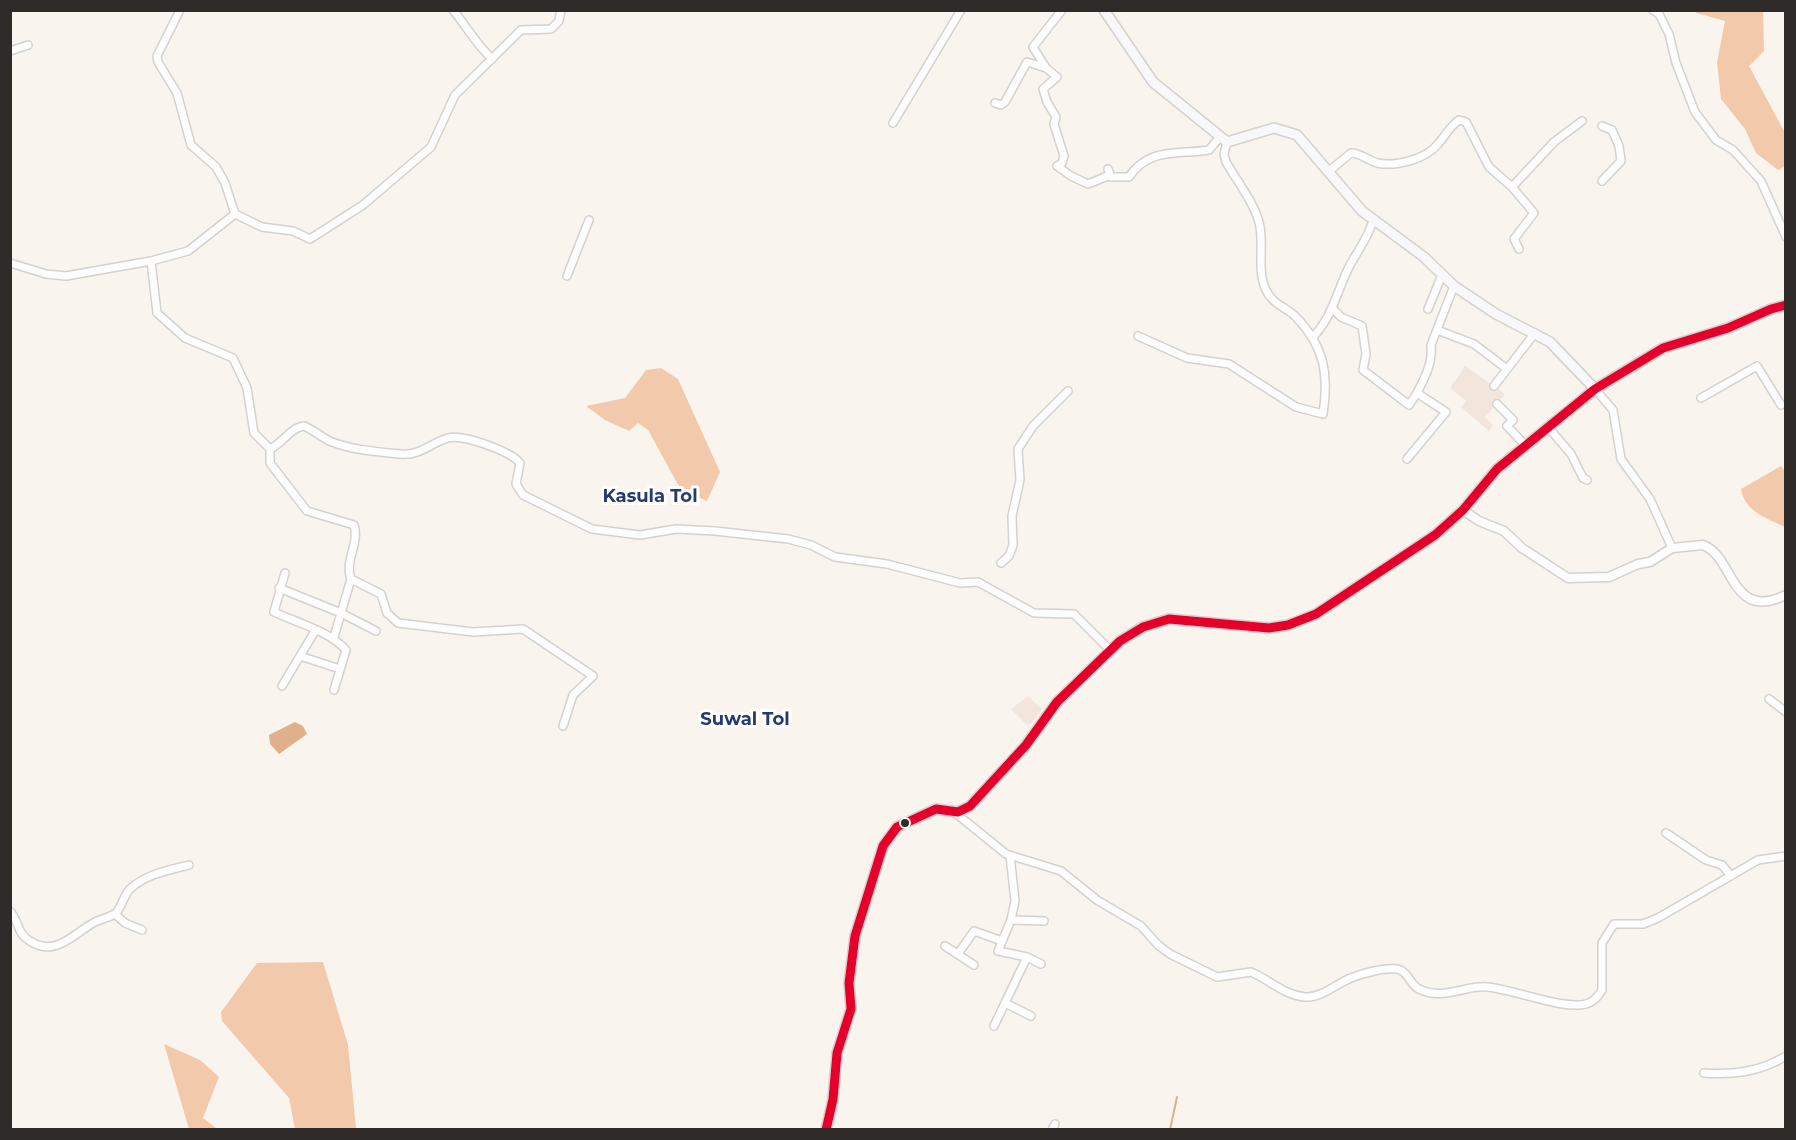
<!DOCTYPE html>
<html>
<head>
<meta charset="utf-8">
<style>
  body { margin:0 }
  #map { position:relative; width:1796px; height:1140px; overflow:hidden; background:#faf4ef; font-family:Montserrat,sans-serif }
  canvas { display:block }
  .frame { position:absolute; inset:0; border:12px solid #2f2b28; pointer-events:none }
</style>
</head>
<body>
<div id="map">
<canvas width="1796" height="1140"></canvas>
<div class="frame"></div>
</div>
<script>
const g = document.querySelector('canvas').getContext('2d');
g.lineJoin = 'round';
function fill(path, color) {
  g.fillStyle = color;
  g.fill(path, 'evenodd');
}
function strokePath(path, color, width, dash) {
  g.strokeStyle = color;
  g.lineWidth = width;
  g.lineCap = dash ? 'butt' : 'round';
  g.setLineDash(dash || []);
  g.stroke(path);
}
function drawText(font, color, halo, rows, align = 'center') {
  g.font = font + ' Montserrat,sans-serif';
  g.lineWidth = 6;
  g.setLineDash([]);
  g.textBaseline = 'middle';
  g.strokeStyle = halo;
  g.fillStyle = color;
  for (const [text, x, y, turn = 0] of rows) {
    g.save();
    g.translate(x, y);
    g.rotate((+turn || 0) * Math.PI / 180);
    g.textAlign = isNaN(turn) ? turn : align;
    if (halo) g.strokeText(text, 0, 0);
    g.fillText(text, 0, 0);
    g.restore();
  }
}
fill(new Path2D(`
  M1465 366 1505 394 1485 417 1493 425 1489 431 1461 407 1466 401 1450 388Z
  M1028 696 1042 709 1031 724H1026L1011 709Z`), '#f1e5dc');
fill(new Path2D(`
  M1696 11H1763L1764 51 1749 66 1785 133V166L1778 170 1756 153 1745 129 1721 99 1717 62 1725 21 1696 13Z
  M661 368 678 379 720 472 707 501 681 490 648 430 638 423 629 431 605 420 586 406 625 398 646 370Z
  M1781 466 1785 471V527C1766 518 1745 512 1741 489Z
  M323 962 348 1045 356 1129H295L289 1098 222 1021 221 1012 257 963Z
  M164 1044 200 1060 219 1077 203 1118 217 1129H189Z`), '#f2caab');
fill(new Path2D(`
  M295 722 303 726 307 734 279 754 270 744 269 735Z`), '#e0b08b');
strokePath(new Path2D(`
  M1170 1130 1177 1097`), '#e0b08b', 2);
const minor = new Path2D(`
  M180 10 157 56 158 62 177 93 191 145 216 167 225 183 235 214 262 227 293 231 310 239 363 205 431 147 455 95 521 30 551 29 559 21 561 10
  M453 10C467 27 476 44 492 59
  M1653 10 1659 14 1669 34 1676 63 1695 112 1716 140 1733 150 1761 181 1786 237
  M10 51 28 45
  M1046 68 1057 77 1043 89 1047 102 1056 117 1054 124 1064 156 1062 163 1057 166 1071 176 1088 184 1110 175
  M995 103 1001 105 1005 102 1027 62 1046 68 1033 47 1062 10
  M893 123 961 10
  M1108 169 1111 177H1129C1149 147 1178 155 1209 150L1220 137
  M1328 172 1351 153C1361 153 1367 160 1377 163 1396 167 1426 159 1438 144 1446 135 1449 127 1459 120L1466 122 1489 167 1512 187 1554 142 1582 121
  M1602 181 1621 161 1619 146 1612 130 1602 126
  M1512 187 1534 213 1514 239 1519 249
  M151 261 157 313 185 338 233 358 247 388 254 433 270 449V463L307 511 354 525C360 543 344 561 351 579L381 594 387 613 398 623 473 632 523 629 593 676 573 695 563 726
  M10 263 46 274 66 276 151 261 188 251 235 214
  M567 276 589 220
  M1333 309 1341 317 1362 326 1366 354 1363 370 1409 405 1417 393 1446 412 1407 459
  M1428 309 1442 275
  M1437 330 1474 344 1507 369
  M1138 336 1187 358 1229 364 1296 407 1323 414C1329 376 1325 347 1296 317 1286 307 1272 304 1266 290 1256 269 1265 244 1259 222 1253 201 1237 181 1226 162L1224 154 1227 142
  M1312 338C1332 318 1336 294 1348 269 1356 252 1369 238 1373 220
  M1494 386 1535 333
  M1595 389 1613 410 1621 459 1650 499 1672 548
  M1417 393C1425 377 1433 363 1431 345L1454 286
  M1701 398 1757 366 1781 405
  M1497 404 1513 420 1507 426 1525 445
  M1548 427 1571 454 1583 478 1587 480
  M270 449C282 444 291 427 304 426 314 430 322 438 332 442 352 450 379 452 400 454 421 456 430 443 448 438 463 434 510 451 520 463L516 484 523 495 592 529 640 535 676 529 715 531 788 539 811 545 835 557 887 564 960 583 978 582 1034 613 1074 614 1110 650
  M1001 563 1009 556 1013 545 1012 516 1020 480 1018 449 1033 426 1068 391
  M285 573 274 612C298 623 329 631 346 650L334 690
  M279 588 341 613 376 631
  M334 637 351 579
  M300 656 340 669
  M282 686 315 631
  M1769 699 1786 712
  M953 811 1006 854 1061 871 1097 900 1141 926 1158 945 1170 954 1217 977 1251 972C1270 980 1284 995 1305 997 1321 998 1336 984 1351 978 1363 973 1383 968 1396 969 1408 970 1410 985 1419 989 1443 1001 1465 985 1487 987 1513 989 1562 1010 1586 1004 1594 1002 1598 997 1602 990V943L1614 924H1643L1658 918 1758 860 1786 856
  M1666 833 1706 860 1722 865 1731 876
  M1010 855 1015 901 1011 920 998 951 1027 957 1041 964
  M10 911C19 921 17 934 30 941 56 958 74 933 95 922 101 919 111 917 116 913 122 906 124 895 130 889 146 874 169 870 189 865
  M115 914 125 923 142 930
  M1011 920 1044 921
  M945 946 974 965
  M958 954 974 931 1002 941
  M1005 1003 1031 1016
  M994 1026 1027 957
  M1704 1073C1733 1075 1760 1072 1786 1056
  M1052 1130 1055 1124`);
const tertiary = new Path2D(`
  M1463 510 1479 521 1504 531 1522 548 1568 578 1609 577 1638 564 1650 562 1672 548 1703 545C1735 557 1730 622 1786 595`);
const secondary = new Path2D(`
  M1104 10 1153 82 1227 142 1274 128 1297 135 1362 211 1424 257 1454 286 1496 314 1550 342 1595 389
  M826 1130 833 1099 837 1053 851 1009 849 983 855 936 883 846 897 827 936 809 958 812 970 806 1026 745 1057 702 1120 641 1143 627 1169 619 1269 628 1288 625 1316 614 1435 535 1463 510 1497 469 1595 389 1663 348 1728 328 1771 309 1786 305`);
strokePath(minor, '#d5d1cd', 10);
strokePath(tertiary, '#d5d1cd', 11);
strokePath(secondary, '#d5d1cd', 12);
strokePath(minor, '#fefdfd', 7);
strokePath(tertiary, '#fefdfd', 8);
strokePath(secondary, '#f8f8fa', 9);
strokePath(new Path2D(`
  M826 1130 833 1099 837 1053 851 1009 849 983 855 936 883 846 897 827 936 809 958 812 970 806 1026 745 1057 702 1120 641 1143 627 1169 619 1269 628 1288 625 1316 614 1435 535 1463 510 1497 469 1595 389 1663 348 1728 328 1771 309 1786 305`), '#e4002b', 9);
for (const [x, y, r, color] of [
  [905,823,5,"#2f2b28"]
]) {
  const dot = new Path2D();
  dot.arc(x, y, r, 0, 2 * Math.PI);
  g.fillStyle = color;
  g.fill(dot);
  strokePath(dot, '#fff', 2);
}
drawText('bold 18px', '#263a72', '#fff', [
  ["Kasula Tol",650,497],
  ["Suwal Tol",745,720]
]);
</script>
</body>
</html>
